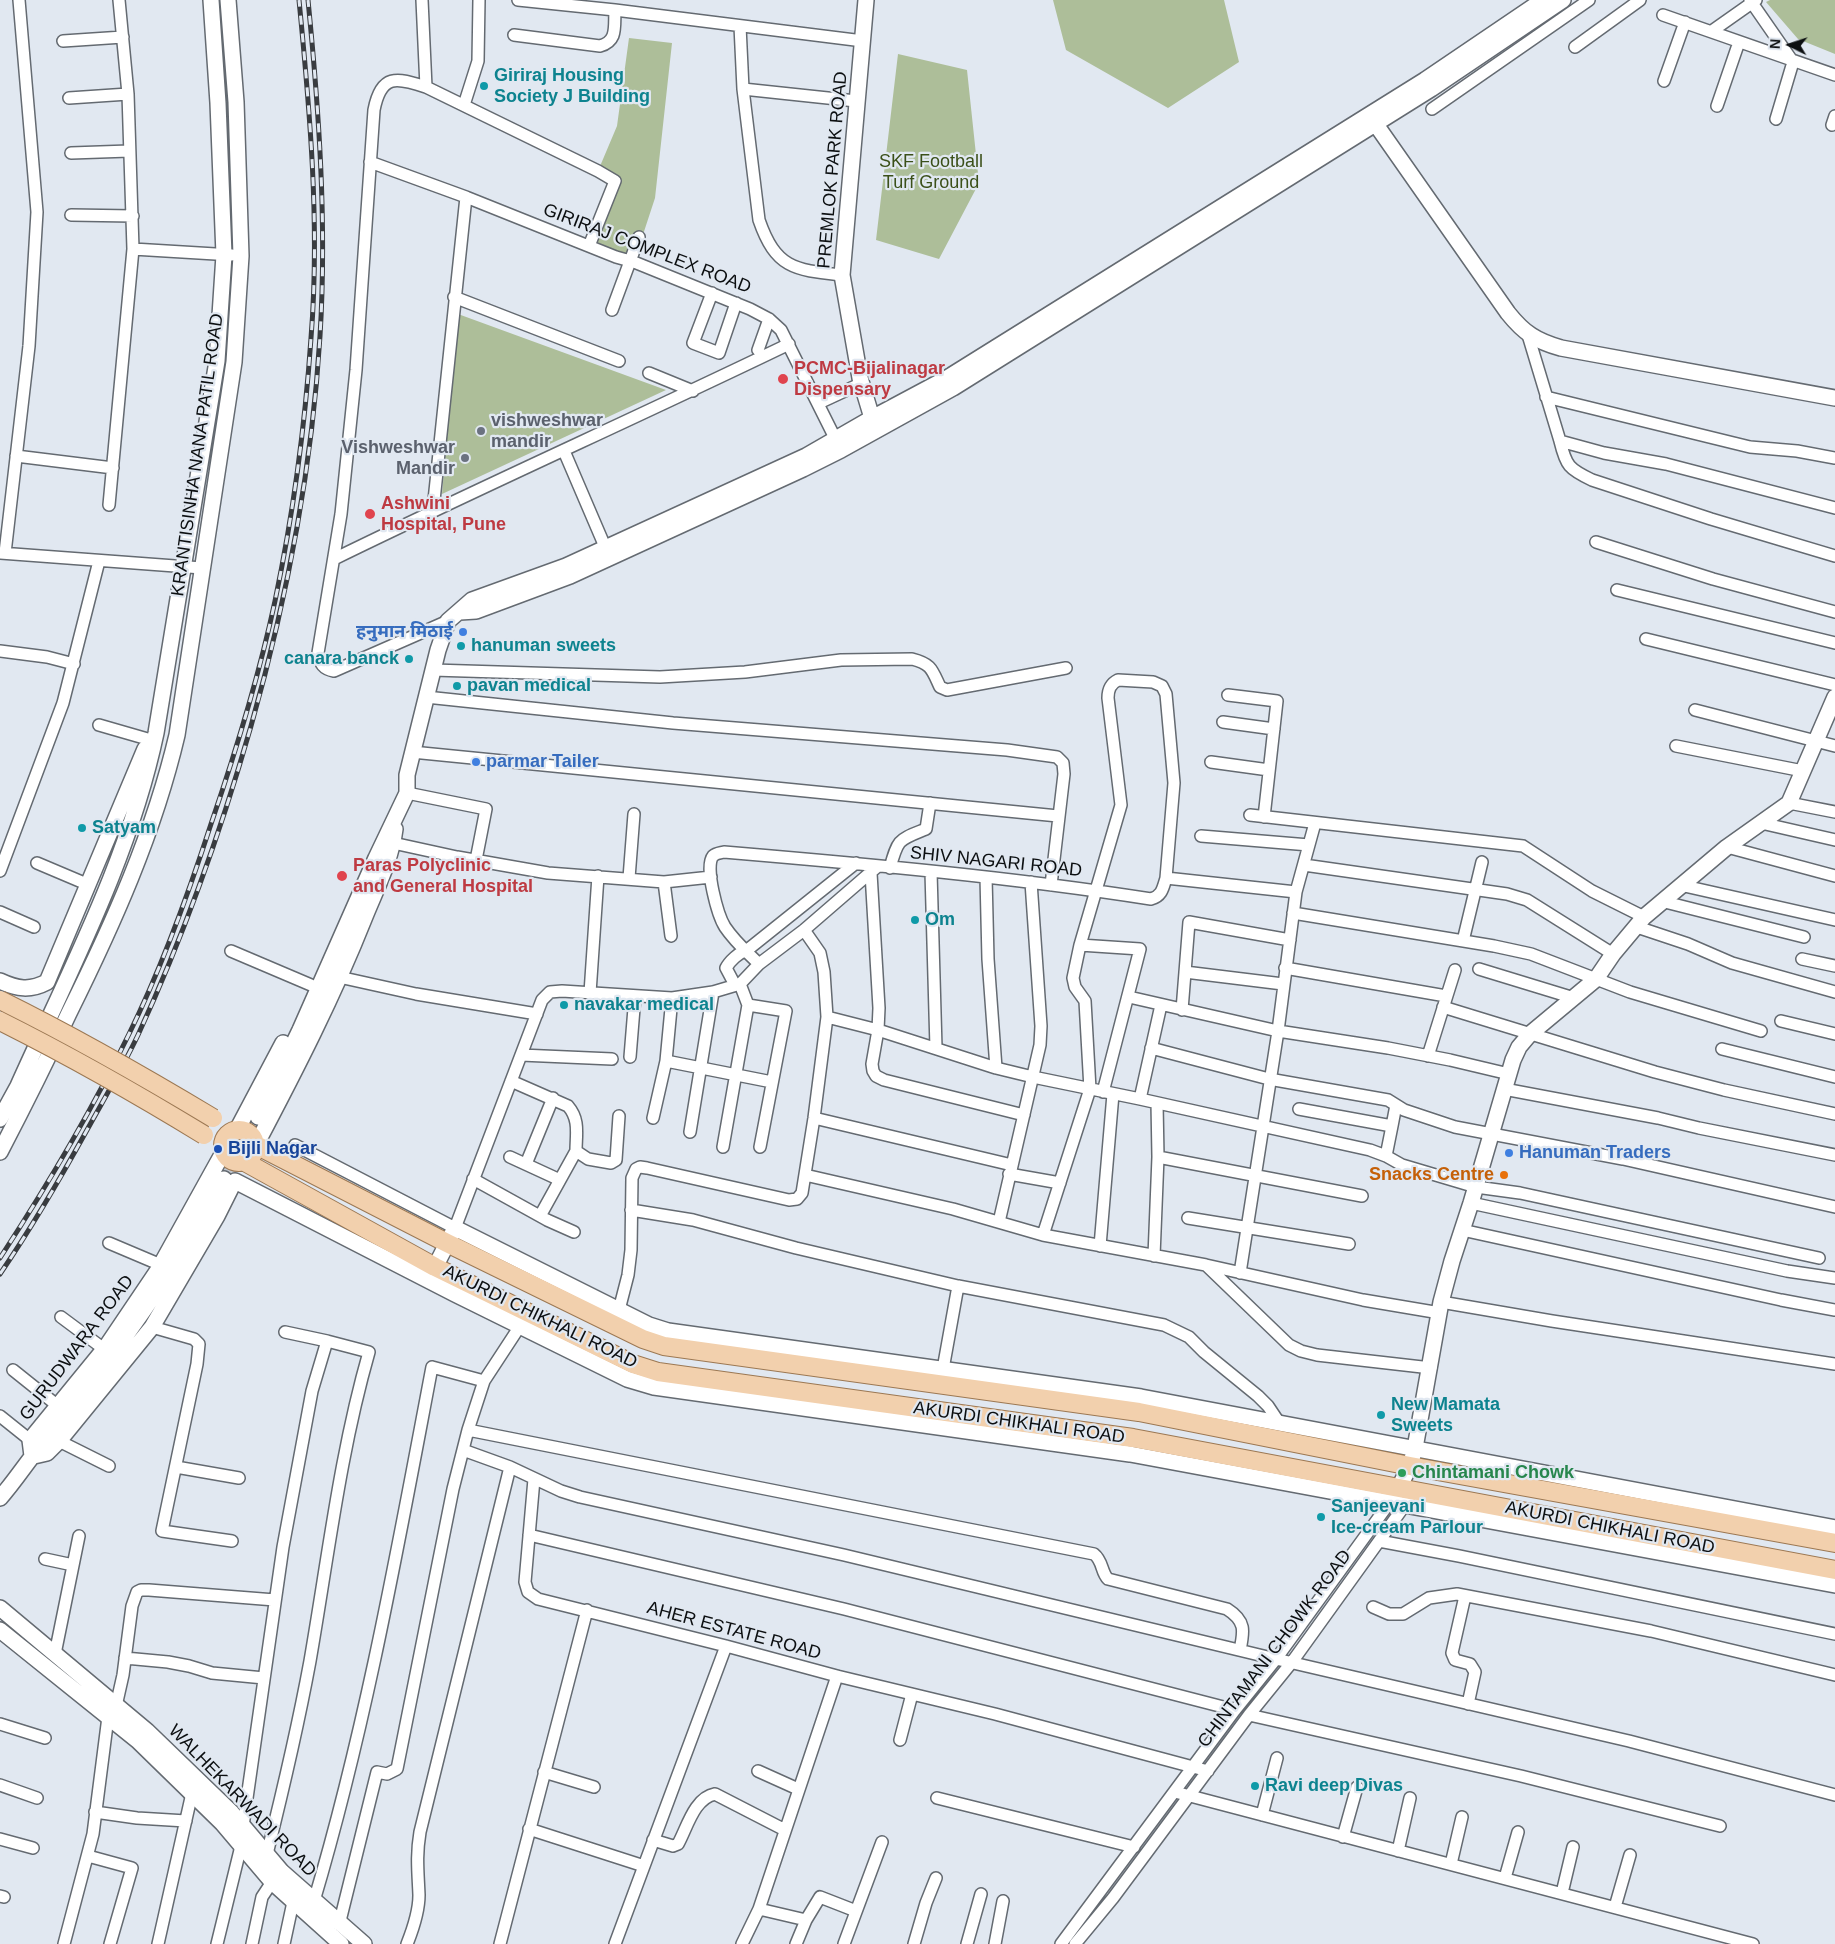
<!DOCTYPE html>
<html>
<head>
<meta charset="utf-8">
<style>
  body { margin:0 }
  #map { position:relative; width:1835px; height:1944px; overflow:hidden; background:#e1e8f1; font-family:Arial,sans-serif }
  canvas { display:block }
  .north { position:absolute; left:1765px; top:20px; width:50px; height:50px; -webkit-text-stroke:4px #e1e8f1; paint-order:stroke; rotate:274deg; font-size:14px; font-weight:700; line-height:20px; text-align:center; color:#0c0f11 }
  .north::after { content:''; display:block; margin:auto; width:18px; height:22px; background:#0c0f11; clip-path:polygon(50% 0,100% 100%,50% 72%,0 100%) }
</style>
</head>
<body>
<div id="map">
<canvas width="1835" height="1944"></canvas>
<div class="north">N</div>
</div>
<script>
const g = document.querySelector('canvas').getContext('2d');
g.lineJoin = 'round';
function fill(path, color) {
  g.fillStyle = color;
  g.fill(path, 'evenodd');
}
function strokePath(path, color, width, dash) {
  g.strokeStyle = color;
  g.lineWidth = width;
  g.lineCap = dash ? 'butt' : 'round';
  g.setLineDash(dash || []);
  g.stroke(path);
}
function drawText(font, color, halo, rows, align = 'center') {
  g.font = font + ' Arial,"Noto Sans Devanagari",sans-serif';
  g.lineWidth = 4.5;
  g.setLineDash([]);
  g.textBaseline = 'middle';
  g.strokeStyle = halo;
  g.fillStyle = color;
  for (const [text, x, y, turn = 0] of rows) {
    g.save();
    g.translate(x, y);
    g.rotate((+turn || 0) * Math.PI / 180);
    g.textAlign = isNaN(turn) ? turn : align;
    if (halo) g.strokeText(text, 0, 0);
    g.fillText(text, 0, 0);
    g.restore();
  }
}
fill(new Path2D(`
  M1053 0H1224L1239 62 1168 108 1066 50Z
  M1770 0H1835V54L1798 39 1766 2Z
  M629 38 672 43 655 198 634 262 589 246 615 181 598 171 617 126Z
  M898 54 967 70 979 183 939 259 876 240Z
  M458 314 666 390 442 494Z`), '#adbe99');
strokePath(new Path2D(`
  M224 1179 258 1117`), '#c1c7cf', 15, [15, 8]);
const street = new Path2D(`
  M422 0 426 87
  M518 0 615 10 863 41
  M1750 0 1793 62 1776 119
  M1663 15 1835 75
  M740 26 743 89 759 220C776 269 795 270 842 275
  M1712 31 1756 0
  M514 35 600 46C618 41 614 27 615 10
  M63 41 123 37
  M1575 47 1640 0
  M1664 81 1685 22
  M743 89 856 101
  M69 98 128 94
  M464 105 478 61 479 0
  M1717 106 1739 42
  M1432 109 1589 0
  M1832 125 1835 116
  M71 153 129 151
  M370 162 466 197 616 257 634 262 750 309 769 319 781 330 839 446
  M71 215 133 216
  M133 249 232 255
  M712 293 693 343 719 353 736 303
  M454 297 619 361
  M612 310 639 237
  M1528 335 1560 441 1604 453 1666 464 1835 508
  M758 350 769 319
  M649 373 693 391
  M1546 397 1750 447 1797 451 1835 458
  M819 403 862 383
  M1560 441C1566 466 1569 469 1592 480L1711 519 1835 556
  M564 451 606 549
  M16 456 113 468
  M109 505 133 249 128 94 119 0
  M433 510 466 197
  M1596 542 1713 579 1835 612
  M0 553 202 568
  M5 553 29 346 37 212 19 0
  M334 559C485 485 638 417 789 344
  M1617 590 1835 643
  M448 621 334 671C323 669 320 664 318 653L341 514 356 370 374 110C381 74 396 77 426 87L598 171 615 181 589 246
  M1646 639 1835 685
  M0 651 47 657 74 664
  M433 670 660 677 745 672 841 660 912 659C932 664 932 670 940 687L947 690 1066 668
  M1228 695 1277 701 1264 817
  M426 697 673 723 1007 750 1057 757 1063 763 1064 774 1051 885
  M1695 710 1835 746
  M1223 722 1274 729
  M99 725 151 740
  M1676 746 1803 771
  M412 752 1058 816
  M1211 762 1269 770
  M407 793 486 809 476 860
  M1789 803 1835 812
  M1250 815 1523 846 1592 891 1644 917
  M1761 823 1835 840
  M1201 836 1309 845
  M393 843 457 857 548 873 664 882 711 877
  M1727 847 1835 876
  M37 863 89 885
  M1304 865 1507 894 1527 900 1613 954
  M890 868C898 838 899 840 926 829L930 803
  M0 871 63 703 99 561
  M931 872 936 1048
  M871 873 879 1008 878 1030 872 1064 873 1071 876 1076 884 1080 1024 1115
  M986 877 988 959 996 1068
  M629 878 634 814
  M1166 878 1296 892
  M664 882 671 936
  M1680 885 1835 920
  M1661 901 1804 937
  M0 912 34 927
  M1293 913 1494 946 1531 954 1630 992 1761 1031
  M1637 927 1688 944 1732 963 1835 992
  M1463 941 1482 862
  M1080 945 1140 949 1103 1092
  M231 951 311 985
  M1802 959 1835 966
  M759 964C747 952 735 942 725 927 718 916 704 867 713 856 716 853 720 853 724 852 866 864 1010 877 1151 899 1162 896 1163 888 1166 878L1174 783 1166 694 1162 686 1153 682 1118 680C1110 684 1108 690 1108 698L1121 805 1080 945 1073 978 1075 987 1085 1001 1090 1089 1043 1235
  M1285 968 1446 996
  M1479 969 1574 998
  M1185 972 1283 984
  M339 977 416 994 537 1014
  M735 985 726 968C729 962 739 952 746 951L856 863
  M590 993 598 876
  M1129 997 1278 1031 1388 1048 1450 1060 1509 1074
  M748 1005 786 1011 760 1147
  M1443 1007 1655 1072 1724 1090 1835 1114
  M1182 1010 1189 922 1290 940
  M827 1017 878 1030 996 1068 1033 1077 1140 1099 1370 1150 1386 1156 1402 1165 1476 1187 1520 1193 1819 1258
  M1781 1021 1835 1034
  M1151 1048 1269 1079 1388 1100 1404 1110 1455 1127 1623 1159 1835 1207
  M1722 1049 1835 1077
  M521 1055 612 1059
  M1428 1056 1455 970
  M630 1057 635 996
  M666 1061 772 1082
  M511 1081 568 1106C580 1120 576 1134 576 1151L588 1159 611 1163 616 1160 619 1116
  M1504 1089 1658 1118 1699 1128 1835 1155
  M1140 1099 1161 1005
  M1299 1109 1392 1126 1396 1105
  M653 1118 666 1061 672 998
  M814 1118 1012 1165
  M690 1132 713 992
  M295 1145 455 1228 542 1000 550 992 562 991 672 998 713 992 740 984 759 964 804 930 878 866
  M723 1147 748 1005 740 984
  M1386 1156 1392 1126
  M510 1157 560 1180
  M1158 1157 1362 1196
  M526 1164 553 1098
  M1009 1174 1060 1183
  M805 1175 953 1209 1043 1235 1206 1265 1363 1300 1440 1313
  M473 1179 547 1220 574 1232
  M1471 1203 1787 1271 1835 1278
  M631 1210 693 1220 796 1248 958 1286 1164 1325 1189 1337 1204 1352 1258 1396 1268 1406 1280 1424
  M540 1216 576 1151
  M1188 1218 1349 1244
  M999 1222 1040 1045 1041 1026 1031 882
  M1462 1230 1781 1300 1835 1310
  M109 1243 161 1265
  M1100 1246 1113 1094
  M1154 1256 1158 1157 1157 1103
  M1207 1266 1289 1345 1301 1351 1317 1355 1431 1368
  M1240 1273 1278 1031 1296 892 1315 823
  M1441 1302 1552 1321 1835 1364
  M619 1310 628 1275 631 1250 632 1178 636 1169 640 1167 647 1168 789 1200 797 1199 802 1193 814 1118 827 1017 824 972 820 953 804 930
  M61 1317 104 1349
  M152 1327 194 1339 199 1344 197 1364 162 1531 232 1541
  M285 1332 327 1341
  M943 1369 958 1286
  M13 1370 58 1406
  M0 1416 30 1440
  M468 1430 1094 1554C1103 1561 1101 1572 1108 1579L1227 1609C1246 1621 1244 1631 1240 1650
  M59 1441 109 1466
  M463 1450 510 1467 561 1491 580 1497 844 1555 1276 1659 1629 1741 1835 1795
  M176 1467 239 1478
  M534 1479 525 1582 528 1592 538 1599 726 1646 837 1676 995 1714 1208 1771
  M529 1535 844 1609 1235 1710
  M1379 1541 1459 1556 1835 1634
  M45 1559 73 1565
  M1465 1596 1452 1653 1455 1660 1470 1664 1475 1672 1468 1704
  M1373 1607 1389 1614H1403L1429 1598 1457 1594 1651 1631 1835 1675
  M55 1654 79 1536
  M125 1658 168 1662 189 1666 212 1673 264 1678
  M116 1706 123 1675 132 1606 137 1592 141 1590H149L275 1600
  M1249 1715 1521 1776 1720 1826
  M0 1724 45 1738
  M900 1740 912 1694
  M758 1771 798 1789
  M544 1772 594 1787
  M0 1785 37 1798
  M1175 1792 1753 1944
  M937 1798 1134 1847
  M95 1812 137 1818 186 1821
  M1262 1815 1277 1758
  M243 1826 283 1547 312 1391 327 1341 369 1352C340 1453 328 1558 310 1661 298 1726 283 1790 267 1854L263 1856
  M529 1829 644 1866 615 1944
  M1343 1837 1357 1787
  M0 1839 33 1848
  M653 1840 673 1846 678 1844C687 1828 694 1798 715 1794L785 1830
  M1398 1851 1410 1798
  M88 1856 132 1868 110 1944
  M1451 1864 1462 1817
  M644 1866 726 1646
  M1505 1878 1518 1832
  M1562 1893 1573 1847
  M0 1896 4 1897
  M314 1901C366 1726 398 1546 432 1367L484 1381
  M1615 1907 1630 1855
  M759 1909 806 1920
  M340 1921 377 1772 387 1774 397 1769 453 1489 468 1430 484 1381 520 1326
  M64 1944 93 1834 108 1717
  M158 1944 192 1793
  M217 1944 241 1846
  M252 1944 262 1897 272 1882
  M284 1944 293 1902
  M407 1944C413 1929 419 1911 419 1895 418 1871 416 1856 420 1832L510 1467
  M500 1944 587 1610
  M742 1944 759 1909 837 1676
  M796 1944 806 1920 820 1897 856 1911
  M844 1944 882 1842
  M914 1944 926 1903 936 1878
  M967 1944 981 1894
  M995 1944 1003 1901
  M1061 1944 1235 1710 1276 1659 1390 1502
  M1075 1944 1113 1898 1249 1715 1292 1662 1405 1505`);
const secondary = new Path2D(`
  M866 0 842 275 860 378 872 418 877 425
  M1370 116 1508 313C1524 333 1536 341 1561 348L1835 398
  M460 612 476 611 570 576 803 469 841 450 953 388 1431 89 1563 0
  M0 981C17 989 30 991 47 982L145 749
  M258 1117 300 1030 376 858 407 793V775L438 650 448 621 472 600 566 566 806 456 872 418 947 378 1425 80 1543 0
  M0 1119 18 1086C69 972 130 857 156 733L217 361 224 255 218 103 211 0
  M237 1130 283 1043
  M256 1145C295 1071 333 997 364 919 376 889 391 861 395 829
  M0 1152C24 1106 47 1060 69 1013 113 924 154 833 177 735L234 362 241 256 236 102 228 0
  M235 1181 455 1294 627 1379 654 1387 1130 1454 1835 1585
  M430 1277 455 1228 649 1325 668 1331 1141 1397 1835 1528
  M32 1456 30 1440 106 1347 158 1270 224 1151
  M34 1456 47 1453 59 1441 152 1327 217 1216 232 1186
  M1394 1497 1410 1466 1415 1448 1441 1302 1452 1261 1471 1203 1513 1060 1519 1047 1530 1034 1596 979 1613 954 1644 917 1727 847 1789 803 1835 697
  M0 1498C15 1481 27 1462 42 1444 111 1361 173 1275 224 1179
  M0 1608 147 1731 232 1813 282 1872 364 1944
  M0 1630 138 1741 222 1823 272 1882 341 1944`);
const primary = new Path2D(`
  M223 1146a16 16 0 1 1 32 0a16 16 0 1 1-32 0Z
  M256 1145 447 1243 643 1339 664 1346 1139 1412 1410 1466 1835 1543
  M245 1162 435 1267 633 1364 658 1372 1133 1438 1835 1570`);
strokePath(street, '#646a71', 14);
strokePath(secondary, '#646a71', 18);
strokePath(primary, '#9c7853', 20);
strokePath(street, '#fff', 11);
strokePath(secondary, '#fff', 15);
strokePath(primary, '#f2d0ad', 18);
const rail = new Path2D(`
  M0 1258C47 1186 91 1112 129 1034 162 967 188 895 211 824 236 751 259 676 275 601 293 515 305 426 311 338 320 226 310 112 299 0
  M0 1274C32 1227 60 1179 87 1130 104 1099 123 1067 138 1035 184 935 221 831 251 726 287 599 312 468 320 336 327 224 319 111 308 0`);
strokePath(rail, '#393c40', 5);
strokePath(rail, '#e1e8f1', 3, [9]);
const primaryBridge = new Path2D(`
  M0 1000C73 1036 143 1076 213 1118
  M0 1021C70 1056 137 1094 204 1135`);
strokePath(primaryBridge, '#9c7853', 20, []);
strokePath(primaryBridge, '#f2d0ad', 18);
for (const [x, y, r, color] of [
  [484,86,5,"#0f9aa8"],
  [783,379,6,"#e0444e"],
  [481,431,5,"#6b7280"],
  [465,458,5,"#6b7280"],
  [370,514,6,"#e0444e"],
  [463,632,5,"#3f7fe0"],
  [461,646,5,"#0f9aa8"],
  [409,659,5,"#0f9aa8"],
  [457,686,5,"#0f9aa8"],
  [476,762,5,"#3f7fe0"],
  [82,828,5,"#0f9aa8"],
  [342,876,6,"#e0444e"],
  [915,920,5,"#0f9aa8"],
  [564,1005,5,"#0f9aa8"],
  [218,1149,5,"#1a4fb4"],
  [1509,1153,5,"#3f7fe0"],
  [1504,1175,5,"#e8710a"],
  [1381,1415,5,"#0f9aa8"],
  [1402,1473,5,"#2e9e5b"],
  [1321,1517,5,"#0f9aa8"],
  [1255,1786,5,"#0f9aa8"]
]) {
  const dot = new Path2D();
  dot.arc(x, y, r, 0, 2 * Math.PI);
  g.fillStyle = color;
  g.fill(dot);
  strokePath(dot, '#e1e8f1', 2);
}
drawText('bold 18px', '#0d838f', '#e1e8f1', [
  ["Giriraj Housing",494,76],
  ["Society J Building",494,97],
  ["hanuman sweets",471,646],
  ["canara banck",399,659,"right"],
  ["pavan medical",467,686],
  ["Satyam",92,828],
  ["Om",925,920],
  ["navakar medical",574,1005],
  ["New Mamata",1391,1405],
  ["Sweets",1391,1426],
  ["Sanjeevani",1331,1507],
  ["Ice-cream Parlour",1331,1528],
  ["Ravi deep Divas",1265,1786]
], 'left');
drawText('18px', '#3b5019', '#e1e8f1', [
  ["SKF Football",931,162],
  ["Turf Ground",931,183]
]);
drawText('18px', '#0c0f11', '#e1e8f1', [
  ["PREMLOK PARK ROAD",833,170,-85],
  ["GIRIRAJ COMPLEX ROAD",647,249,21],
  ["KRANTISINHA NANA PATIL ROAD",198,455,-82],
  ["SHIV NAGARI ROAD",996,862,6],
  ["AKURDI CHIKHALI ROAD",540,1317,26],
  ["GURUDWARA ROAD",77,1348,-53],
  ["AKURDI CHIKHALI ROAD",1019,1423,8],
  ["AKURDI CHIKHALI ROAD",1610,1528,11],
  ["AHER ESTATE ROAD",734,1631,15],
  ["CHINTAMANI CHOWK ROAD",1275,1649,-53],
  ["WALHEKARWADI ROAD",242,1801,46]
]);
drawText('bold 18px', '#be3a42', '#e1e8f1', [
  ["PCMC-Bijalinagar",794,369],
  ["Dispensary",794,390],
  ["Ashwini",381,504],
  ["Hospital, Pune",381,525],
  ["Paras Polyclinic",353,866],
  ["and General Hospital",353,887]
], 'left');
drawText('bold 18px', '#5b616d', '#e1e8f1', [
  ["vishweshwar",491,421],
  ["mandir",491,442],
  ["Vishweshwar",455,448,"right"],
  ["Mandir",455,469,"right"]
], 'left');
drawText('bold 18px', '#366cbe', '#e1e8f1', [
  ["हनुमान मिठाई",453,632,"right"],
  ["parmar Tailer",486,762],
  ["Hanuman Traders",1519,1153]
], 'left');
drawText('bold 18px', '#164399', '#e1e8f1', [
  ["Bijli Nagar",228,1149]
], 'left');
drawText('bold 18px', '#c56008', '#e1e8f1', [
  ["Snacks Centre",1494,1175]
], 'right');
drawText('bold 18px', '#27864d', '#e1e8f1', [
  ["Chintamani Chowk",1412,1473]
], 'left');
</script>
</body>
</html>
